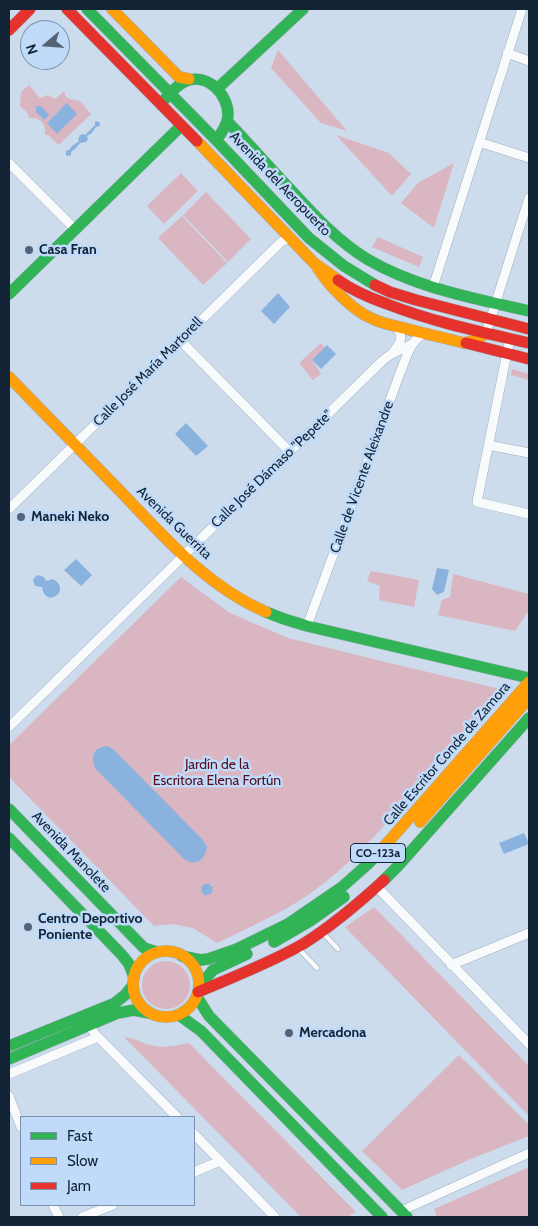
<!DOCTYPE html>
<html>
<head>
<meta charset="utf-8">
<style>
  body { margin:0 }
  #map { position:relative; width:538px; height:1226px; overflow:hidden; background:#cddcec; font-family:Cabin,sans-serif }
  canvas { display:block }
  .frame { position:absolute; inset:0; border:10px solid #132336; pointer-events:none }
  .legend { position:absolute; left:20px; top:1116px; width:175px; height:90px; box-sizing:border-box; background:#c0dbf9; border:1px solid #7b91ab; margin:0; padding:6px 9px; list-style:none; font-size:15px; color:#132336 }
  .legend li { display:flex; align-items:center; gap:10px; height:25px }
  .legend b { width:25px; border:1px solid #7b91ab }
  .north { position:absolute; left:20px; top:20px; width:50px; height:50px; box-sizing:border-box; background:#c0dbf9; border:1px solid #7b91ab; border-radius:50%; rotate:252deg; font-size:14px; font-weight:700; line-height:20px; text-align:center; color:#132336 }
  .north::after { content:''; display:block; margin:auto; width:18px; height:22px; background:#546476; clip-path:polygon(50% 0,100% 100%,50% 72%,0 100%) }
</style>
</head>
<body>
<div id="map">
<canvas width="538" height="1226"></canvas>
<div class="frame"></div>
<ul class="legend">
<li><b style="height:6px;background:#30b455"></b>Fast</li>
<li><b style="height:6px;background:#ff9f0a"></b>Slow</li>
<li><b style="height:6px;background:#e5322d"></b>Jam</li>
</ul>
<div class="north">N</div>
</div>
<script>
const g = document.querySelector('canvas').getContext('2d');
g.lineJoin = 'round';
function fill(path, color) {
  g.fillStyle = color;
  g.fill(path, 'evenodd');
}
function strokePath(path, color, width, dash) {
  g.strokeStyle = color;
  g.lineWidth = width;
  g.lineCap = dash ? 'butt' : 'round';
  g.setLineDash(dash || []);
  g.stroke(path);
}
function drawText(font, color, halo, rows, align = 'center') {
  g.font = font + ' Cabin,sans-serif';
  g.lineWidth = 5;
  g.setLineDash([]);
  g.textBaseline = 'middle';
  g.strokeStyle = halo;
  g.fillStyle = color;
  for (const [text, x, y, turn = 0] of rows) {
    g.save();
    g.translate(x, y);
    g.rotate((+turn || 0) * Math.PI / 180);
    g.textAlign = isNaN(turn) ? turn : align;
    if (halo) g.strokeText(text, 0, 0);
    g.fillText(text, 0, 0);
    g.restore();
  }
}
fill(new Path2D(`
  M278 50 347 131 321 123 271 68Z
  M29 85 40 98 48 95 55 99 64 91 66 97 70 99 80 101 91 114 59 145 49 136 45 134C46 123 40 117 29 118 29 112 24 110 20 106L21 92Z
  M336 135 389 153 411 174 392 196Z
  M454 163 434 228 401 203 418 183Z
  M181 173 198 191 164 224 147 206Z
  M206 192 251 239 228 262 183 215Z
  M182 216 227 263 203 285 158 238Z
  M378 237 423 257 419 267 372 247Z
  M321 343 325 348 312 360 321 374 313 380 299 363Z
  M512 369 529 374V380L511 375Z
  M371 571 419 580 414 607 379 600 380 586 367 581Z
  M453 574 529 594V610L515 631 438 615 442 600 450 597Z
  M181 577 230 613 288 638 402 666 505 690C473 727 441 762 409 798 378 833 347 868 308 895 280 914 248 928 217 943L193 928 172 924 154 926 9 777V745Z
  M374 907 529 1066V1116L345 927Z
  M142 985a24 24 0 1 1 48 0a24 24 0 1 1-48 0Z
  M124 1037C132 1038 139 1041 146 1044 161 1049 175 1046 189 1043L356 1212 347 1217H301Z
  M459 1055 529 1125V1136L473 1158 402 1190 362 1151Z
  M529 1167V1217H437L434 1209Z`), '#dab6c2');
fill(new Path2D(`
  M67 103 77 114 57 134 47 123Z
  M37 106H41L49 115 44 120 36 112V107Z
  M97 121 100 123V126L96 127 91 134H90L87 136 88 139 86 142 80 143 75 149 71 152V155L68 156 66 155V151L69 150 72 146 79 141 78 139 80 135 83 134 85 135 95 125V122Z
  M278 293 290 307 274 324 261 311Z
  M327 345 336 354 321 369 312 360Z
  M186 423 208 446 196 456 175 434Z
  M76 559 92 575 81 586 64 570Z
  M437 568 449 570 444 592 441 593 437 595 432 589Z
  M38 575 44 577 46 581 53 579C73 590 45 610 42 587L35 586 33 580 35 577Z
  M107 746 114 750 202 839 207 847C205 860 196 867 184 859L95 768C91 755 93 748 107 746Z
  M524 833 529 844 504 854 499 843Z
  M209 883 210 886 213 887 212 889 213 892 211 893 210 895 208 894 205 896 203 893 201 892 202 890 201 887 203 886 204 884H207Z`), '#8ab2de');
const lane = new Path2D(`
  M322 932 338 949
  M298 948 317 968`);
const street = new Path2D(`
  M507 53 529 61
  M479 142 529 158
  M9 163 75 229
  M433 287 522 9
  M486 333 529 198
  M510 338 477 502 529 514
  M180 340 290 452
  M393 352C401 343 404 336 396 326
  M488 445 529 453
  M9 509 281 242 289 238
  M307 626 400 373C406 359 410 340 424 334
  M9 727 382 361 390 355 412 344
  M377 887 529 1044
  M451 965 529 933
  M89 1026 98 1037 177 1117
  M9 1074 98 1037
  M9 1096 21 1127
  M194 1134 275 1217
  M194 1172 220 1161
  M53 1205 59 1217
  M401 1211 529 1153
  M82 1217 113 1205`);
const fast = new Path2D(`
  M87 9 216 140 309 238 344 266 375 285
  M218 88 303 9
  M164 100C170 93 176 86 184 82 206 71 229 94 228 116 227 125 222 133 216 140
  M227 121C248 143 268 166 289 188 313 214 336 240 367 259 416 288 474 298 529 311
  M9 294 181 126
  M266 612 284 619 307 626 529 678
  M9 809 144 948 157 952
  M9 838 122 955 129 964 134 977
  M384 880 398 866 529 718
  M274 942 310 921 344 897
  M182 956 201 960 208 959 237 949 288 924 342 887 369 863 382 849
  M199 987 213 970 247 954
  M197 997 209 1016 407 1217
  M179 1015 201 1031 382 1217
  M9 1046 115 1003 126 994 133 985
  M9 1059 118 1013 134 1010 149 1013`);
const slow = new Path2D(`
  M112 9 179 77 189 79
  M197 141 314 263 338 280
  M317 267C329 286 353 311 373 319 384 324 396 326 407 329 426 334 445 338 464 343L476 340 486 333
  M9 377C47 416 85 455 123 494 166 539 208 587 266 612
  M420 822 529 698
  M382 849 529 682
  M133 984a33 33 0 1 1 66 0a33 33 0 1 1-66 0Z`);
const jam = new Path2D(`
  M67 9 197 141
  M9 30 30 9
  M338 280C353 291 370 298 387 304 433 322 481 332 529 343
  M375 285 390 292 416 300 529 329
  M466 343 529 359
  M198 992C233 977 270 963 303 944 332 926 359 903 384 880`);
strokePath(lane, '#9faebe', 5.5);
strokePath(street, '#9faebe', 10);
strokePath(fast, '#9faebe', 12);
strokePath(slow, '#9faebe', 12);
strokePath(jam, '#9faebe', 12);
strokePath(lane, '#f8fafc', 4.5);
strokePath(street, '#f8fafc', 9);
strokePath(fast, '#30b455', 11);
strokePath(slow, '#ff9f0a', 11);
strokePath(jam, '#e5322d', 11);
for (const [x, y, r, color] of [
  [29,250,5,"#546476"],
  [21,517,5,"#546476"],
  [28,927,5,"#546476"],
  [289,1033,5,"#546476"]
]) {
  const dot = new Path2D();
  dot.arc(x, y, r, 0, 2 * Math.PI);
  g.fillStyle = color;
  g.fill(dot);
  strokePath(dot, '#c0dbf9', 2);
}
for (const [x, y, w] of [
  [378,853,55]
]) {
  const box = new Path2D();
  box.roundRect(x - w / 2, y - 9.5, w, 19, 4);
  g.fillStyle = '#c0dbf9';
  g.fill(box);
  strokePath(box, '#132336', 1);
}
drawText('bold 12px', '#132336', null, [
  ["CO-123a",378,853]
]);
drawText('14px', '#132336', '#c0dbf9', [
  ["Avenida del Aeropuerto",280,184,46],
  ["Calle José María Martorell",148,372,-45],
  ["Calle José Dámaso \"Pepete\"",272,469,-44],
  ["Calle de Vicente Aleixandre",362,477,-70],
  ["Avenida Guerrita",174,523,44],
  ["Calle Escritor Conde de Zamora",447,754,-49],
  ["Avenida Manolete",71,852,46]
]);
drawText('bold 14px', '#132336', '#c0dbf9', [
  ["Casa Fran",39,250],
  ["Maneki Neko",31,517],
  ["Centro Deportivo",38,919],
  ["Poniente",38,935],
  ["Mercadona",299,1033]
], 'left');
drawText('14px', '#560d20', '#c0dbf9', [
  ["Jardín de la",217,765],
  ["Escritora Elena Fortún",217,781]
]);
</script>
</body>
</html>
